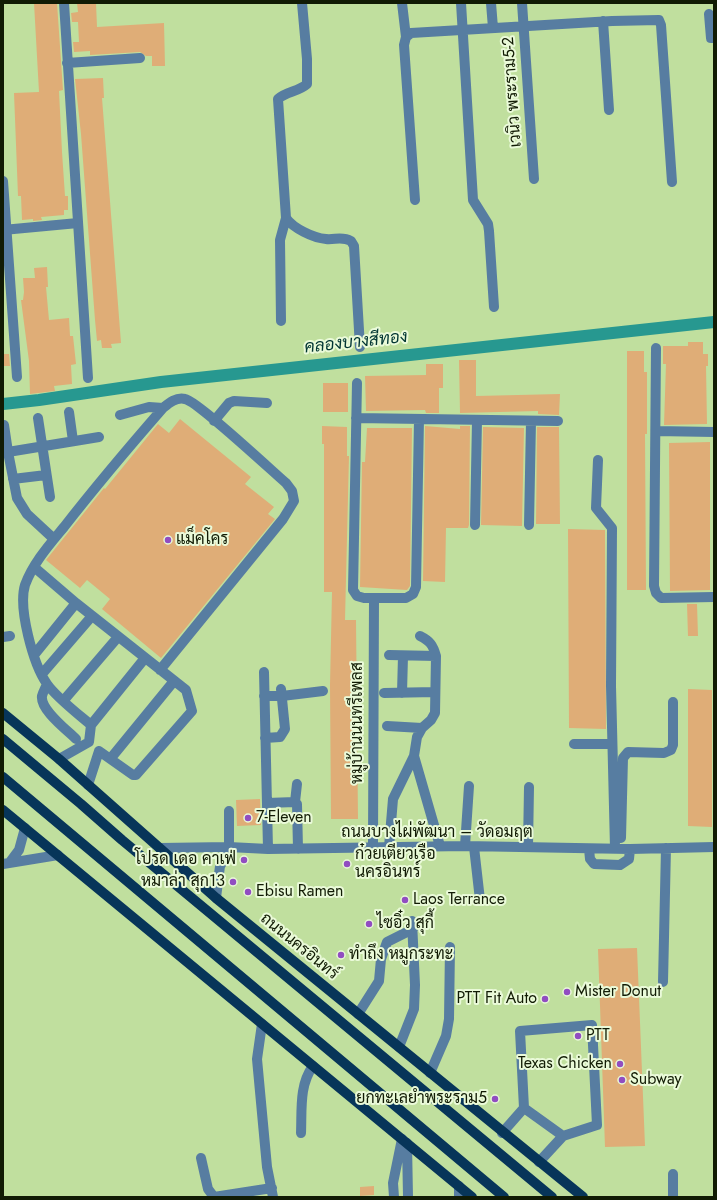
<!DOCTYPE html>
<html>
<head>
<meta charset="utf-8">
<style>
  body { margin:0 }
  #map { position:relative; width:717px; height:1200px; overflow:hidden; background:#c0df9e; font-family:Jost,sans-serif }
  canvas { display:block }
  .frame { position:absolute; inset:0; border:4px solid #111b04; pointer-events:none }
</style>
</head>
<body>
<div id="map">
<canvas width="717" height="1200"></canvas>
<div class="frame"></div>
</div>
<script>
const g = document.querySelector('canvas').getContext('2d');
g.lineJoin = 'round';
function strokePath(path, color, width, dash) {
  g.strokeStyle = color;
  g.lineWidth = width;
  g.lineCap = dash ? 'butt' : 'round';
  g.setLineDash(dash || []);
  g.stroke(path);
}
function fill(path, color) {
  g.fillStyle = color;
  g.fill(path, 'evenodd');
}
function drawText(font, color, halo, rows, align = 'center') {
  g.font = font + ' Jost,Sarabun,sans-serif';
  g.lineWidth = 4;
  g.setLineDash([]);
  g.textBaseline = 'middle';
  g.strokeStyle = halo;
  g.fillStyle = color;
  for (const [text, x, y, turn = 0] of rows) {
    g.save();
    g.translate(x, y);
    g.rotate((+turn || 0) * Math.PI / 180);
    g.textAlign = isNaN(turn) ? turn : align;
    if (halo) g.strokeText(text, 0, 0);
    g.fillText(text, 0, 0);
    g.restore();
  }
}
strokePath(new Path2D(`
  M3 404 39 400 161 382 714 322`), '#279890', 12);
fill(new Path2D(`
  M34 3H57L63 90 59 91 62 152 65 196H68V210H64V215L41 217 42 220 33 221V219L22 220 21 196H18L14 93 39 92Z
  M77 3H96L97 27 164 23 165 66H152V56H146L140 52 90 55V51L74 52 73 42H79L78 22H72L71 13 78 12Z
  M103 78 104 98H102L121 343 111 344 112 348H102L101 340 97 341 95 320 81 134 75 79Z
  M47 267 48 287H46L49 320 69 318 70 336H73L76 364 71 365 72 384 54 386 55 391 30 394 29 361 21 300H23L24 292 23 278H35L34 268Z
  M688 342H703V354H708V366H706L707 424 664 425 666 364H663V346H688Z
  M627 351H644V372H647V434H645L646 590H627Z
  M3 354H9L10 366H3Z
  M459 360H476V396L560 394 559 415 538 414V411L460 413Z
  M426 364H443V388H439V413H426L425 410 366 411 365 376 426 375Z
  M323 383H348V412H323Z
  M180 419 251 477 245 484 274 507 268 514 275 519 161 658 102 609 110 599 87 580 80 588 46 560 104 488 105 489 158 424 169 433Z
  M322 426 347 427V456H349L345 620H356L358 819H331L330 685 332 592H324V444H322Z
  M425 426 460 429V426H470L469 525 468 528H446L445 582 423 581Z
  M483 427 524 428 522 526 481 525Z
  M537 427H559L560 524H536Z
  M367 428H412L410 586 407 590 360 587 362 462H365Z
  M710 442V590L670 591 669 443Z
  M568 529 605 530 606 729 569 728Z
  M687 604H697L698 636H688Z
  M688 689 712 690V827L688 826Z
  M260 799 261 825 237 826 236 800Z
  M637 948 645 1146 605 1147 598 949Z
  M374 1186V1195L360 1196V1187Z`), '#dfad77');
strokePath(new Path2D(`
  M64 3 88 378
  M402 3 406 37 404 45 415 200
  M461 3 473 200 488 224 489 231 494 307
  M491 3 493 28
  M522 3 534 179
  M709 14 711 38H714
  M603 21 609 110
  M406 37 411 33 612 21 659 20 661 25 672 182
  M67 63 140 58
  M3 181 17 377
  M286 218C293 228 313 238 326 239 335 240 342 236 351 241L354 246 360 347
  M3 230 78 223
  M281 321 280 240 286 218 278 99C287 91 298 92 307 84V59L302 3
  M656 348 654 586 656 593 661 598 714 597
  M357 383 353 590 357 596 364 598H406L413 594 416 587 419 419
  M69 412 73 441
  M120 415 149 407 163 408
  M38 418 50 497
  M356 418 558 421
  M214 421 229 403 234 401 267 403
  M4 425 8 452
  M656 431 714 432
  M598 460 596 508 612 528 611 686 615 848
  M13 479 46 475
  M475 525 477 420
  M529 525 531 421
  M54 539 27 514 17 498 8 452 99 437
  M34 567 76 603 186 690 192 711 136 775H133L99 751 88 785
  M420 636C430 641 433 645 436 656L435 713 431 720 422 728 417 737 414 756 440 846
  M3 637 10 636
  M34 655 76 603
  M389 655 436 656
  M264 672 268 849
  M42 674 92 616
  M47 684C46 687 43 692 42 696 40 710 67 730 76 739
  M384 693 435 692
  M402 693 403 656
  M264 696H282L323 691
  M64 700 118 637
  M91 725C78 714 56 697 47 684 33 664 18 608 25 585 33 563 50 544 64 527 96 486 129 447 163 408 169 403 176 397 185 399 197 401 271 470 286 483L292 491 294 501 283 519 160 670
  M387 726 422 728
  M265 738 280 737 285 729 281 689
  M574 744H612
  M111 758 174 681
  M59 759 89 742 91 725 145 658
  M295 802 297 784
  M267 803 295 802 297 804 298 849
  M621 838 623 758 628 752 664 753 671 750 673 745V702
  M465 846 469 786
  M229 847V811
  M373 847 374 598
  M389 847 393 799 414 756
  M474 847 480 900
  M528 847 529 787
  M160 848 229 847 268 849 465 846 630 849 714 847
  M589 849 590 859 594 864 620 865 629 859 630 849
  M10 862 19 850 25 828
  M3 864 58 855
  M216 898 220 866 232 847
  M663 982 666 848
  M358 1014 379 981 381 959 387 942 413 929
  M262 1024 257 1059 267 1167 273 1197
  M399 1047 414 1009 415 985 412 921
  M430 1073 446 1036 449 1019 450 947
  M524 1108 563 1136
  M301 1133C302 1110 299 1085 313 1066
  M502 1133 524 1108 520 1031 592 1025 597 1125 563 1136 539 1162
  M407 1143 408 1197
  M201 1158 208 1189 214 1197 272 1188
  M459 1186V1197
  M394 1197 393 1183 402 1139
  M673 1197V1174`), '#577da1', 10);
strokePath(new Path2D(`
  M3 713 59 759 216 898 583 1197
  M3 739 81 804 122 840 552 1197
  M3 777 504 1197
  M3 810 472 1197`), '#073559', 10);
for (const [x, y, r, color] of [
  [168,540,4,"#914dc1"],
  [248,818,4,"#914dc1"],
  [244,860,4,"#914dc1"],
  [347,864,4,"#914dc1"],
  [233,882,4,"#914dc1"],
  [248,892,4,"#914dc1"],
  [405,900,4,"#914dc1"],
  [369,924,4,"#914dc1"],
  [341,955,4,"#914dc1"],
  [567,992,4,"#914dc1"],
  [545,999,4,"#914dc1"],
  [578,1036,4,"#914dc1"],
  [620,1064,4,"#914dc1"],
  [622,1080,4,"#914dc1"],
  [495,1099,4,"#914dc1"]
]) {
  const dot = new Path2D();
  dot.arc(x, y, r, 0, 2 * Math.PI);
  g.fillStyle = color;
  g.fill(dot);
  strokePath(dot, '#eafad9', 1.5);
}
drawText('16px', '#111b04', '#eafad9', [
  ["เวนิว พระราม5-2",513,92,-94],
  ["หมู่บ้านนนทรีเพลส",358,723,-90],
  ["ถนนบางไผ่พัฒนา – วัดอมฤต",437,833],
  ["ถนนนครอินทร์",299,947,39]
]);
drawText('16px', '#111b04', '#eafad9', [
  ["แม็คโคร",176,540],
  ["7-Eleven",256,818],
  ["ก๋วยเตียวเรือ",355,855],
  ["นครอินทร์",355,873],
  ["โปรด เดอ คาเฟ่",236,860,"right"],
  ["หมาล่า สุก13",225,882,"right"],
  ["Ebisu Ramen",256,892],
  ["Laos Terrance",413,900],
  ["ไซอิ๋ว สุกี้",377,924],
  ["ทำถึง หมูกระทะ",349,955],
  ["Mister Donut",575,992],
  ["PTT Fit Auto",537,999,"right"],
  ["PTT",586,1036],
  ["Texas Chicken",612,1064,"right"],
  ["Subway",630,1080],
  ["ยกทะเลยำพระราม5",487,1099,"right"]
], 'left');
drawText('italic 17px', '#013532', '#eafad9', [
  ["คลองบางสีทอง",356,343,-6]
]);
</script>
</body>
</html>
